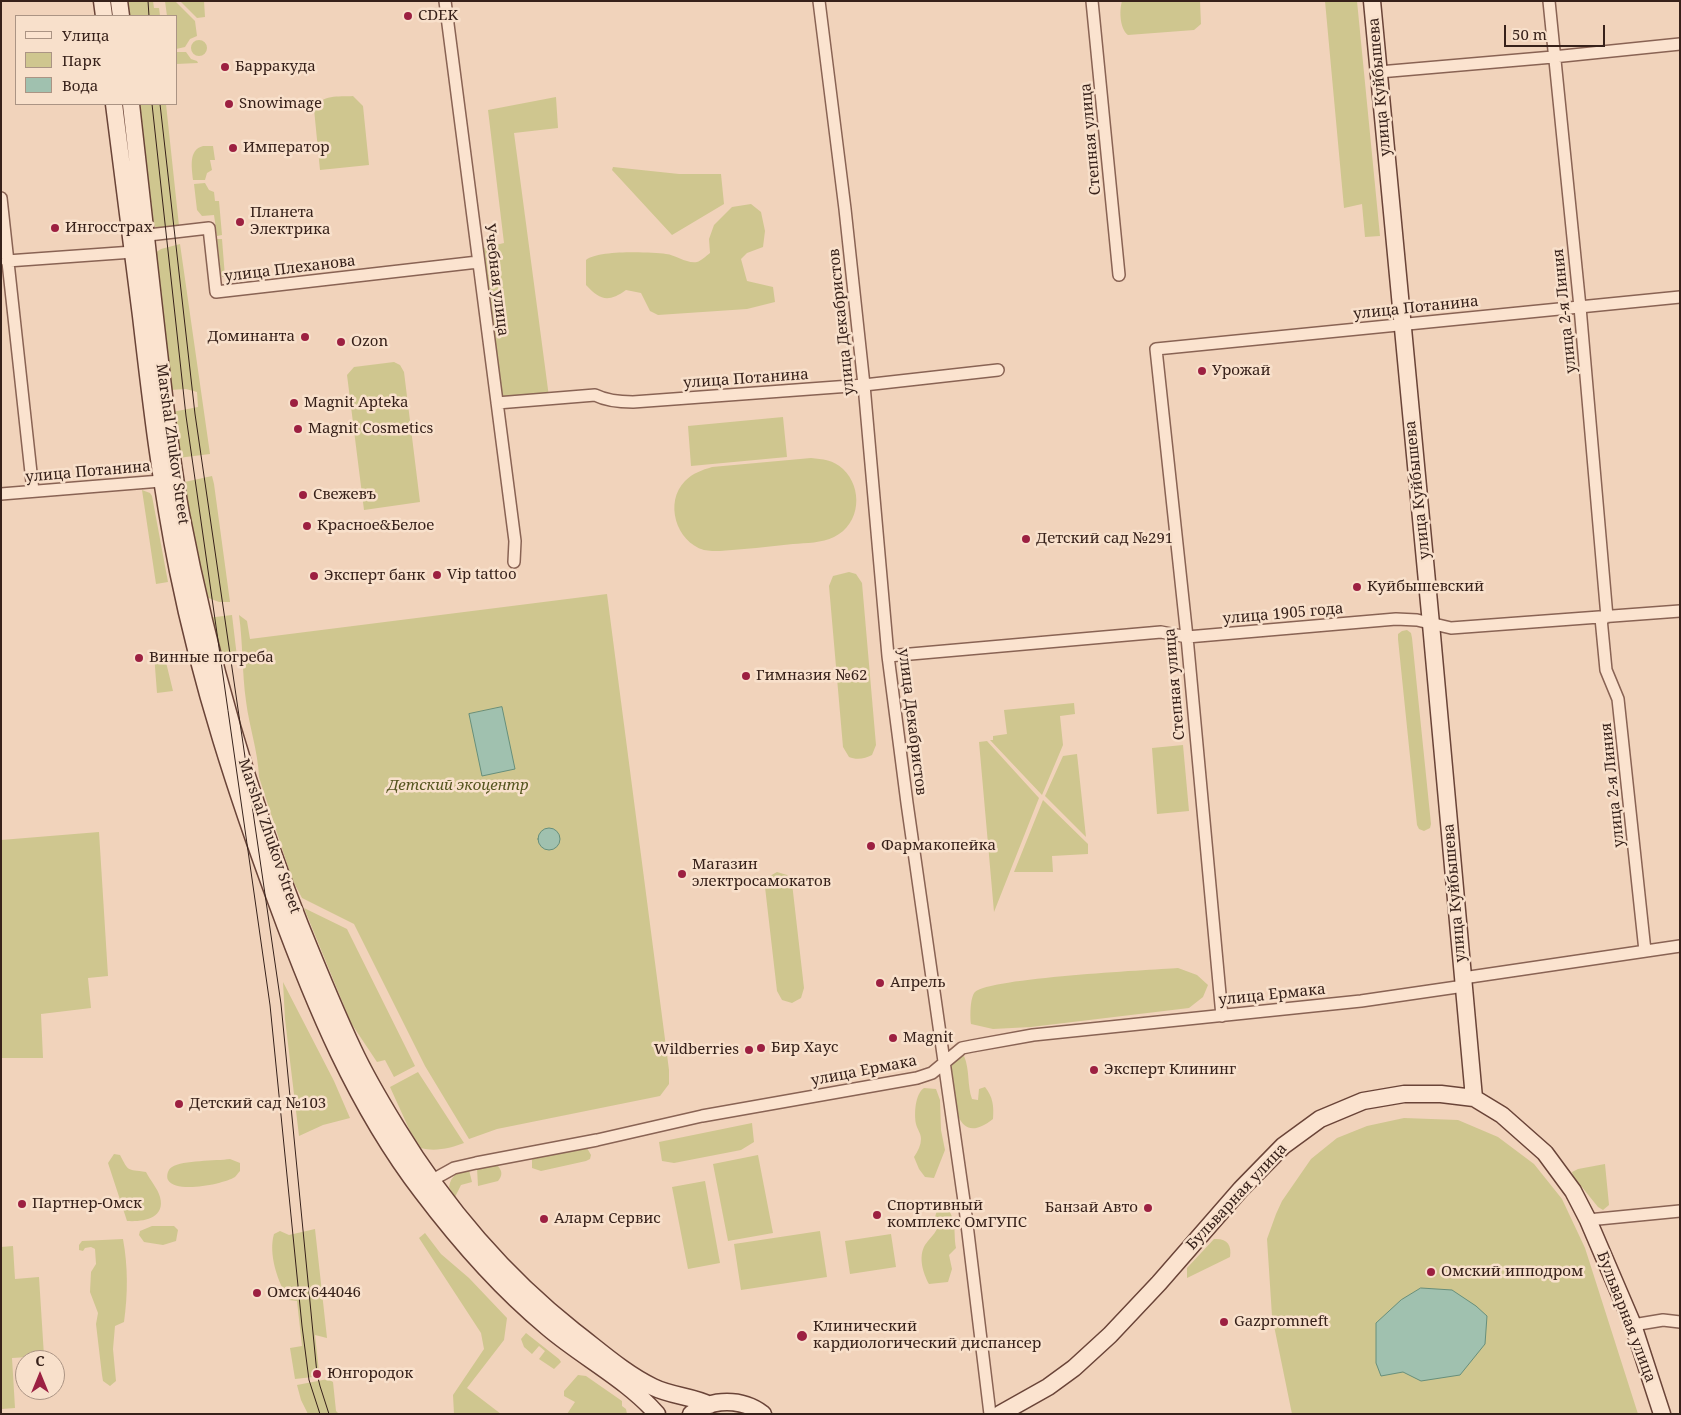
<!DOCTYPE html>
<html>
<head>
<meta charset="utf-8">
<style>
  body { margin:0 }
  #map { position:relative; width:1681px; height:1415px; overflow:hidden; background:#f1d3bb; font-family:"Noto Serif",serif }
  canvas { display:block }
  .frame { position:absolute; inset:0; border:2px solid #37211a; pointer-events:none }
  .legend { position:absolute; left:15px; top:15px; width:162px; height:90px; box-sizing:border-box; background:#f8e0cb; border:1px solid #ab9484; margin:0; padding:6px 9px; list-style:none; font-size:15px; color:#37211a }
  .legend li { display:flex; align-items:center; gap:10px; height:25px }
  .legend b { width:25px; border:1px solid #ab9484 }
  .north { position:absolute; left:15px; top:1350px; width:50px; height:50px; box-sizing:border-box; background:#f8e0cb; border:1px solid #ab9484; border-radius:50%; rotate:0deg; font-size:14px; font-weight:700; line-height:20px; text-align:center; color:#37211a }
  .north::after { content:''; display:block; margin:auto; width:18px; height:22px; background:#9c2041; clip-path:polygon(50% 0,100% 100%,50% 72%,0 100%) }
  .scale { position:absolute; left:1504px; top:25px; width:101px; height:22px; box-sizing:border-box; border:2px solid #37211a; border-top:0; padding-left:6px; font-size:15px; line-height:18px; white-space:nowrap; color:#37211a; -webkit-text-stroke:4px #f8e0cb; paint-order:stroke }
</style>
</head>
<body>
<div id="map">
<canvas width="1681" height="1415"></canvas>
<div class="frame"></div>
<ul class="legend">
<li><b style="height:6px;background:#fbe3cf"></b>Улица</li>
<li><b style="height:14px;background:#cfc68f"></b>Парк</li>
<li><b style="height:14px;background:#a0c1af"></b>Вода</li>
</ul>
<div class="north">С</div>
<div class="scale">50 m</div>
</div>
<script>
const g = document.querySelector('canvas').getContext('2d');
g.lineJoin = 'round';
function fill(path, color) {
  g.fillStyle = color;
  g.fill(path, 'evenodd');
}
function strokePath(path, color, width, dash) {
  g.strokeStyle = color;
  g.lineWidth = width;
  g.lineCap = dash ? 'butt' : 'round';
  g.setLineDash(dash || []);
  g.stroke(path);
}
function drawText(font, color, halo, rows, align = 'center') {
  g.font = font + ' "Noto Serif",serif';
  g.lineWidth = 5;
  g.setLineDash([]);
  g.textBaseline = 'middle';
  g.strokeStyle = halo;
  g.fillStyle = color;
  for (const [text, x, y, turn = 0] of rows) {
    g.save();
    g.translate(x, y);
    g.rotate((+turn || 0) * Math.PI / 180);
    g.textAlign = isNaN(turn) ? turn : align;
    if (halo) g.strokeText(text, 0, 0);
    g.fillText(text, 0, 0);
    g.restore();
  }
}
fill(new Path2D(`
  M124 1H153L154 8H159L160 16H126Z
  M165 1H175L195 21 197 36 190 39 185 47 176 49V16H167Z
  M180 1H204L205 17 197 18Z
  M1122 1H1200L1201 24 1194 30 1128 35C1120 29 1119 11 1122 1Z
  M1325 1H1357L1380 236 1365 237 1362 204 1344 208Z
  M191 48a8 8 0 1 1 16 0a8 8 0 1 1-16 0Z
  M176 52H186L191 59 197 61 198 63 176 64Z
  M353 96 363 106 369 165 320 170 314 109C322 94 338 97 353 96Z
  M556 97 558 128 514 133 549 397 498 401 479 249 504 243 488 110Z
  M137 104H166L179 226 158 230 150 220Z
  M203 146H213L215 160H210L212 170 207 173 205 180H193C192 168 188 150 203 146Z
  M613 167 679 174H721L724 204 672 235 612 170Z
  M205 183 209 190 214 192 215 201H219L222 235 217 236 214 215 202 216 197 210 194 184Z
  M751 204 761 212 765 231 763 247 747 253 741 259 747 281 773 287 775 302 747 309 658 315 650 311 641 293 626 290C608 303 600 300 586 285V260C599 250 649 252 666 254 676 255 687 264 697 262 701 261 706 256 710 253L709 239 714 225 732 207Z
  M217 239H222L225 277H222L221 273Z
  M180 244 210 454 178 458 172 412 198 407 197 392 186 389 169 390 155 253 161 249Z
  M394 362 400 365 404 372 420 502 364 510 347 375 354 367Z
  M783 417 787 457 691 466 688 426Z
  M811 458C822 459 834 460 843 469 863 488 861 524 834 537 822 543 806 543 793 544 768 547 744 549 720 551 715 551 709 551 704 550 676 542 664 502 685 481 693 473 702 470 712 467Z
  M212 476 214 484 230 602H219L206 597 180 483Z
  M142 490 150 493 152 496 168 582 156 584Z
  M849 572 856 574 862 583 876 745 872 755C865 759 856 760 849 757L843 747 829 586 833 576Z
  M607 594 669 1070V1084L660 1096 497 1129 469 1139 425 1066 354 924 302 898 292 879 259 777C258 751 249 726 246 701 242 672 243 644 239 615L247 621 250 639Z
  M232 615 237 657 218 660 207 618Z
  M1407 630 1411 633 1412 638 1431 824 1430 828 1424 831 1419 829 1417 825 1398 639V634L1402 631Z
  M156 653 165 658 173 691 157 693 154 654Z
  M1074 703 1075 714 1060 716 1063 745 1042 795 990 740H993V736L1007 734 1004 710Z
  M987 741 1039 798 994 912 979 742Z
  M1183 745 1189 811 1157 814 1152 748Z
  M1077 754 1086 837 1045 796 1063 756Z
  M1043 800 1088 844V854L1052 856 1053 872H1014Z
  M99 832 108 976 88 978 91 1008 41 1014 43 1058H1V840Z
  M777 872 787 875 792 883 804 988 801 998 792 1003 782 1000 777 991 765 887 768 877Z
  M304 908 347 929 415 1066 394 1077 385 1060 377 1062 351 1023Z
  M1178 968 1197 975 1208 985 1203 997 1189 1008 1031 1027 993 1029 971 1024C970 1017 970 997 975 992 989 978 1148 970 1178 968Z
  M283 982 334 1081 350 1118 323 1125 299 1136 285 1019Z
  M964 1056C970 1070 967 1085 972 1099L978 1100 979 1089 985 1087C993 1097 994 1106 993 1119 964 1142 956 1118 953 1093 952 1086 949 1076 950 1069 951 1066 954 1062 956 1059Z
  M418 1072 464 1143C451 1148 435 1152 421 1148L410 1131 390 1087Z
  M924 1088 936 1089 940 1100 941 1130 945 1150 934 1178 925 1177 919 1169 914 1157C918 1151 921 1145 921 1139 921 1133 917 1129 916 1124 914 1114 915 1094 924 1088Z
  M1404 1118 1458 1120 1498 1137 1534 1164 1562 1199 1585 1248 1638 1414H1292L1272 1316 1267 1239 1276 1214 1282 1201 1311 1159 1337 1138 1367 1126Z
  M752 1123 754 1142 741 1150 674 1163 662 1161 659 1142Z
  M582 1146 587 1148 591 1155 590 1159 586 1161 541 1171 532 1168V1160L535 1156Z
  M114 1154 120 1155C129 1172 126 1169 146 1172 150 1180 158 1189 160 1197 166 1219 142 1222 127 1221L108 1163Z
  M758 1155 773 1233 728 1241 713 1164Z
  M230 1159 240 1163V1171C239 1172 236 1176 235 1177 224 1184 176 1194 168 1180 166 1176 168 1169 172 1167 183 1160 216 1161 230 1159Z
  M1605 1164 1609 1205 1603 1210 1598 1207 1573 1176 1572 1172 1578 1169Z
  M490 1166H498C503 1172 502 1176 498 1181L478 1186 477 1168Z
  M469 1170 472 1182 461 1185 455 1197 449 1187C451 1175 458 1172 469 1170Z
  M705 1181 720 1263 688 1269 672 1187Z
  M944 1206C958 1217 953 1232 956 1248L949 1255 952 1269 948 1282 929 1284C923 1273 918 1257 925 1245 929 1239 934 1235 937 1229L935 1217 938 1207Z
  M152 1226H174L178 1230 176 1241 163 1245 144 1242 139 1235 140 1231Z
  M315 1229 327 1338 315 1335 319 1372 313 1377 295 1379 290 1348 302 1346 297 1301 289 1300C278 1283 268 1254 274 1234L280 1231 289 1235Z
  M820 1231 827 1277 741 1290 734 1244Z
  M425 1233 441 1254 469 1278 507 1318 504 1340 467 1388 501 1414H454L453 1395 484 1349 481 1333 419 1238Z
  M891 1234 896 1267 850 1274 845 1241Z
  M123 1239C128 1266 128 1294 124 1322L115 1326 113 1349 116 1381 110 1386 103 1381 102 1375 96 1324 98 1313 90 1292 91 1272 96 1264 95 1249 91 1247 85 1248 83 1251 79 1250V1245L82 1241Z
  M1214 1239C1227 1238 1232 1245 1230 1257L1187 1278V1268Z
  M13 1246 15 1279 39 1277 44 1356 12 1358 15 1408 2 1409 1 1414V1247Z
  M526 1333 559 1359 561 1362 554 1369 539 1359 545 1351 539 1346 532 1354 524 1347 521 1339Z
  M578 1375 586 1376 622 1401V1406L626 1409 627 1414H567L575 1402 564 1396V1391Z
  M328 1379 333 1382 336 1411 339 1414H308L301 1400 297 1385Z`), '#cfc68f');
const water = new Path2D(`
  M502 707 515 769 482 776 469 714Z
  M538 839a11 11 0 1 1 22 0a11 11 0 1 1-22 0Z
  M1421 1288 1452 1290 1476 1306 1487 1316 1485 1344 1460 1375 1421 1381 1403 1372 1381 1376 1376 1363V1323L1401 1300Z`);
fill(water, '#a0c1af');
strokePath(water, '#678f7b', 1);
const street = new Path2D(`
  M445 1 515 541 514 562
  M819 1 845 209 864 385 888 656 907 803 965 1208 990 1414
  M1092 1 1119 275
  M1549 1 1580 307 1607 617
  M1379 72 1553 57 1680 44
  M1 198 33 491
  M140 236 209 228 216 292 478 262
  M7 261 133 252
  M497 403 595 395C607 401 619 402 633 402L864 385 998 370
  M1 494 161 481 169 483
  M1601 618 1606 670 1618 699 1645 951
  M888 656 1161 632 1187 637 1396 619 1417 620 1451 628 1680 611
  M1463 978 1680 946
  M1222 1016 1187 637 1156 349 1680 297
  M427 1183 454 1168 476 1163 597 1140 702 1116 917 1078 932 1073 962 1048 972 1046 1033 1035 1361 1001 1464 986
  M1588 1220 1680 1211
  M1633 1325 1663 1320 1680 1322`);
const secondary = new Path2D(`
  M102 1 104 16
  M119 1 121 16
  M1372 1 1431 624 1474 1098
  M114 104C123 175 132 245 141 316 151 402 161 487 178 571 201 685 237 795 277 903 314 1004 356 1106 422 1192 459 1241 500 1288 547 1327 582 1357 626 1379 657 1414
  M131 104C140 181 148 258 157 335 164 395 170 455 181 514 208 654 247 792 300 925 317 967 334 1009 353 1049 366 1077 381 1102 397 1128 444 1205 502 1274 574 1331 599 1350 624 1373 653 1387 671 1396 692 1396 710 1405
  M691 1414C712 1398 742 1398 763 1414
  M1000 1414 1048 1387 1074 1368 1110 1335 1159 1283 1241 1189 1283 1146 1320 1119 1363 1101 1404 1094H1441L1474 1098 1502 1115 1545 1153 1573 1191 1588 1220 1633 1325 1662 1414`);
strokePath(street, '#896354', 14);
strokePath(secondary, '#6a4438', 19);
strokePath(street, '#fbe3cf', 11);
strokePath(secondary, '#fbe3cf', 16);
strokePath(new Path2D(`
  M148 1 149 16
  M152 104 186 416 270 1005 302 1326 309 1380 320 1414
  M160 104 195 414 281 1004 317 1374 320 1386 329 1414`), '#37211a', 1);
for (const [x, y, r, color] of [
  [408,16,5,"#9c2041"],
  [225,67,5,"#9c2041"],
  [229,104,5,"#9c2041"],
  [233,148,5,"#9c2041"],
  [240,222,5,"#9c2041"],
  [55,228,5,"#9c2041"],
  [305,337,5,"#9c2041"],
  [341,342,5,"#9c2041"],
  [1202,371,5,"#9c2041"],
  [294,403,5,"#9c2041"],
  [298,429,5,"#9c2041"],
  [303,495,5,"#9c2041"],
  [307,526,5,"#9c2041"],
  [1026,539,5,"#9c2041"],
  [437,575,5,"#9c2041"],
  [314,576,5,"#9c2041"],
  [1357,587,5,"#9c2041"],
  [139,658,5,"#9c2041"],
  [746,676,5,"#9c2041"],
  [871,846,5,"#9c2041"],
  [682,874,5,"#9c2041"],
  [880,983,5,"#9c2041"],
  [893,1038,5,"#9c2041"],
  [761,1048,5,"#9c2041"],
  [749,1050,5,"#9c2041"],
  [1094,1070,5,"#9c2041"],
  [179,1104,5,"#9c2041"],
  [22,1204,5,"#9c2041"],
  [1148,1208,5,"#9c2041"],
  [877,1215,5,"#9c2041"],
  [544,1219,5,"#9c2041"],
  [1431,1272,5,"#9c2041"],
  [257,1293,5,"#9c2041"],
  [1224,1322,5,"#9c2041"],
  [802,1336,6,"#9c2041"],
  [317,1374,5,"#9c2041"]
]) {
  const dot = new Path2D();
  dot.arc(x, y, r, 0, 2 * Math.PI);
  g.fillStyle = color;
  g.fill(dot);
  strokePath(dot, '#f8e0cb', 2);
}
drawText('15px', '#37211a', '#f8e0cb', [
  ["CDEK",418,16],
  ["Барракуда",235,67],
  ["Snowimage",239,104],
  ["Император",243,148],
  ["Планета",250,213],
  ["Электрика",250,230],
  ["Ингосстрах",65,228],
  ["Доминанта",295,337,"right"],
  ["Ozon",351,342],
  ["Урожай",1212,371],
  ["Magnit Apteka",304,403],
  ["Magnit Cosmetics",308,429],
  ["Свежевъ",313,495],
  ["Красное&Белое",317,526],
  ["Детский сад №291",1036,539],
  ["Vip tattoo",447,575],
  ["Эксперт банк",324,576],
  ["Куйбышевский",1367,587],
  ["Винные погреба",149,658],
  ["Гимназия №62",756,676],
  ["Фармакопейка",881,846],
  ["Магазин",692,865],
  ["электросамокатов",692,882],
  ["Апрель",890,983],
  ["Magnit",903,1038],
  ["Бир Хаус",771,1048],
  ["Wildberries",739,1050,"right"],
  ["Эксперт Клининг",1104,1070],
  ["Детский сад №103",189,1104],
  ["Партнер-Омск",32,1204],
  ["Спортивный",887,1206],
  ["комплекс ОмГУПС",887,1223],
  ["Банзай Авто",1138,1208,"right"],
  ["Аларм Сервис",554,1219],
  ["Омский ипподром",1441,1272],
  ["Омск 644046",267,1293],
  ["Gazpromneft",1234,1322],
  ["Клинический",813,1327],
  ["кардиологический диспансер",813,1344],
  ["Юнгородок",327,1374]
], 'left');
drawText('15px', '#37211a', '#f8e0cb', [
  ["улица Куйбышева",1380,87,-95],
  ["Степная улица",1091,139,-95],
  ["улица Плеханова",290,269,-7],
  ["Учебная улица",496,280,83],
  ["улица Потанина",1416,308,-6],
  ["улица 2-я Линия",1565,311,-96],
  ["улица Декабристов",842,322,-96],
  ["улица Потанина",746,379,-4],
  ["Marshal Zhukov Street",172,444,82],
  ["улица Потанина",88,472,-5],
  ["улица Куйбышева",1418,490,-96],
  ["улица 1905 года",1283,614,-5],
  ["Степная улица",1175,684,-95],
  ["улица Декабристов",912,722,83],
  ["улица 2-я Линия",1613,785,-96],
  ["Marshal Zhukov Street",269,836,71],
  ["улица Куйбышева",1455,893,-95],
  ["улица Ермака",1272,995,-6],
  ["улица Ермака",864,1071,-11],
  ["Бульварная улица",1237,1197,-47],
  ["Бульварная улица",1626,1317,69]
]);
drawText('italic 15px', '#55551f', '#f8e0cb', [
  ["Детский экоцентр",458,786]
]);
</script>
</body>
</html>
